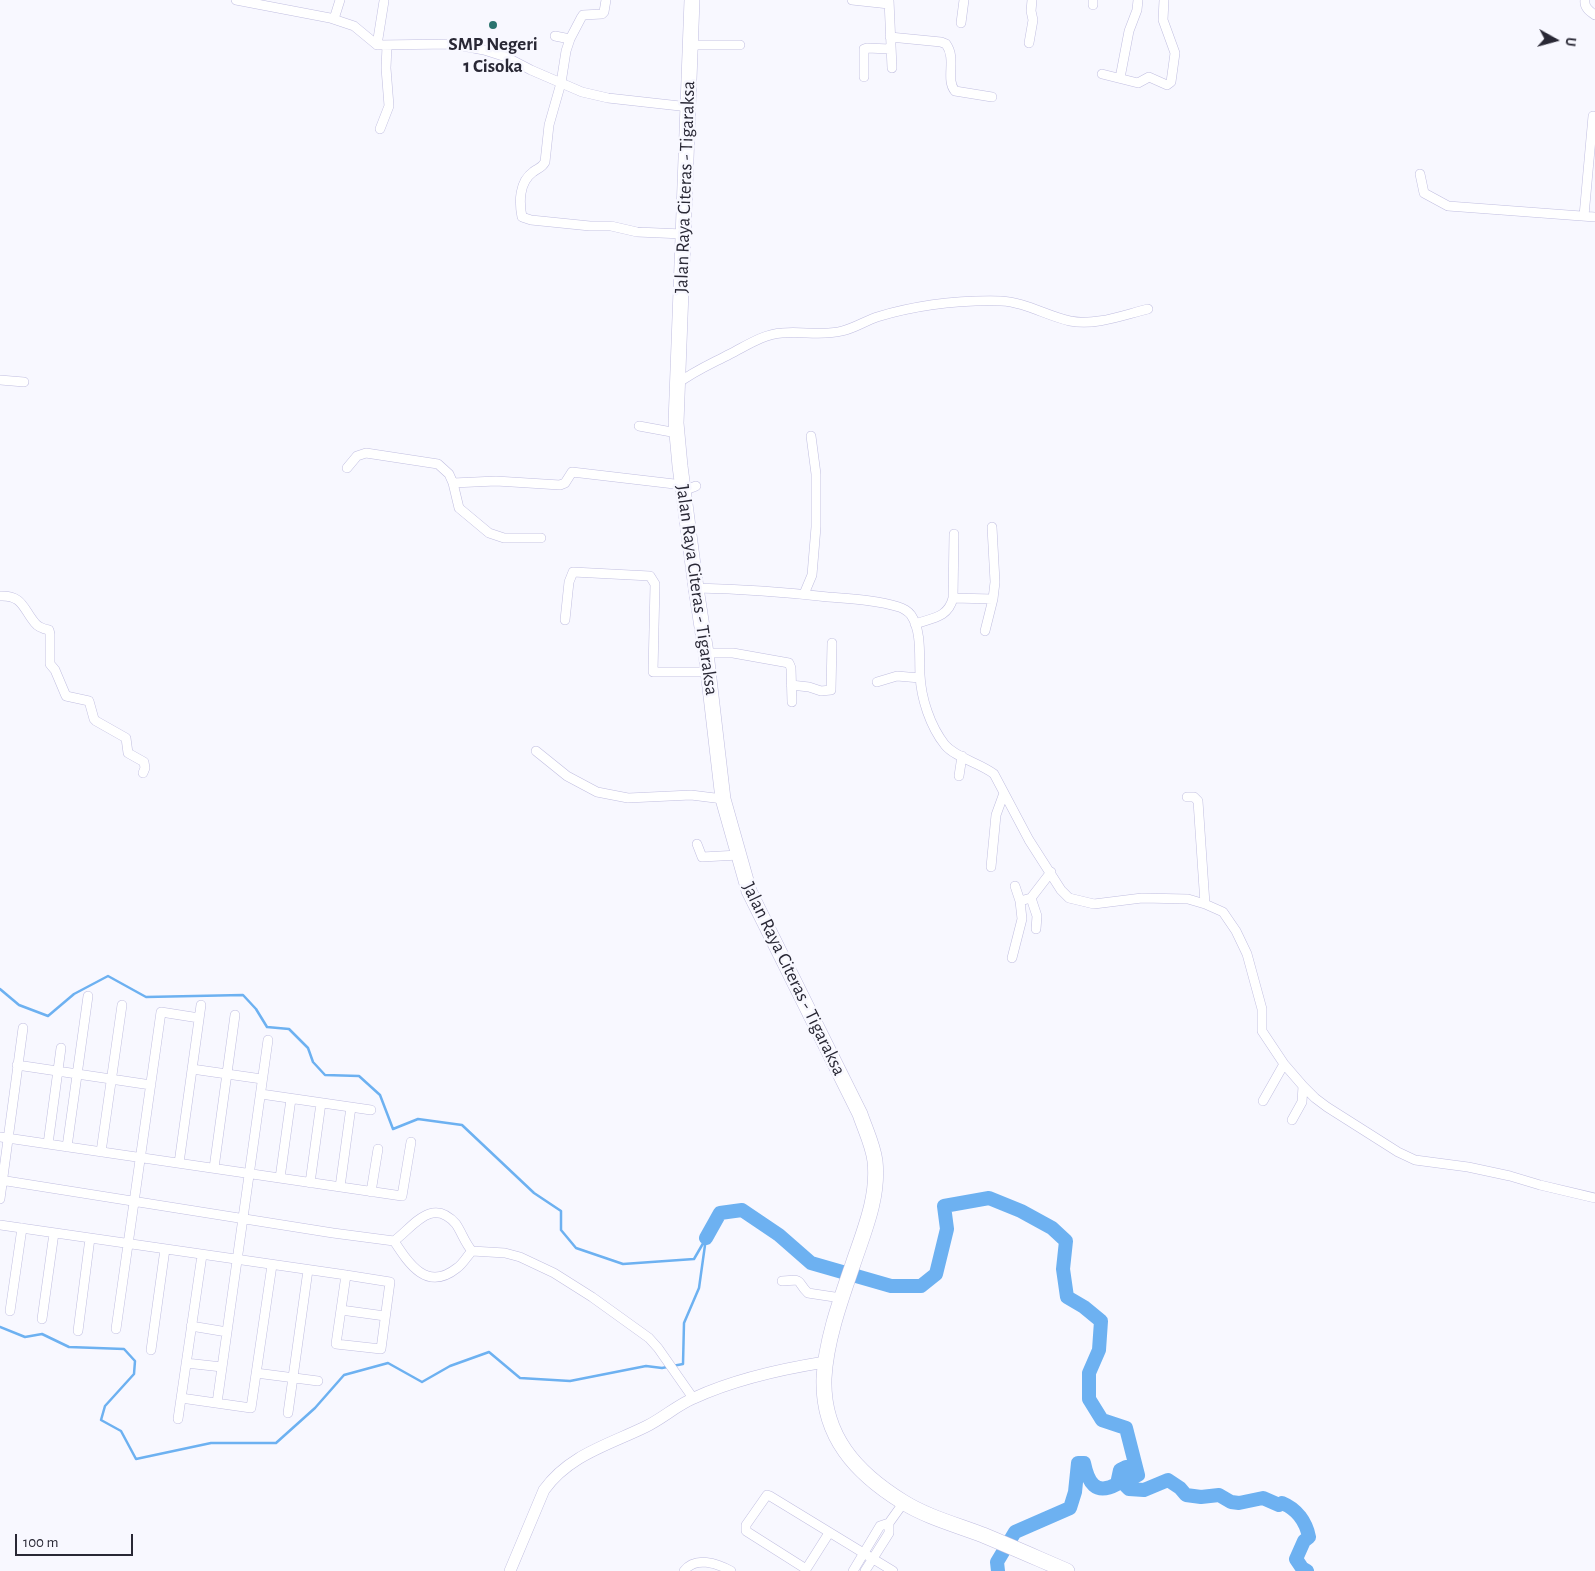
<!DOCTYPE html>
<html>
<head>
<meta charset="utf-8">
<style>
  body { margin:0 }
  #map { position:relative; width:1595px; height:1571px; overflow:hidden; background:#f8f8ff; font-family:"Alegreya Sans",sans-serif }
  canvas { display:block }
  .north { position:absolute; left:1530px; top:15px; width:50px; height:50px; -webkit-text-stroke:4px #f8f8ff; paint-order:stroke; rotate:97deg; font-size:14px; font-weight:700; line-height:20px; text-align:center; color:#292835 }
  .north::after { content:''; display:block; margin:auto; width:18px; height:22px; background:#292835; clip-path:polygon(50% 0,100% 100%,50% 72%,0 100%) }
  .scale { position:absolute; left:15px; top:1534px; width:118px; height:22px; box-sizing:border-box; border:2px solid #292835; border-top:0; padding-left:6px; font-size:15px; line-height:18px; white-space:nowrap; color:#292835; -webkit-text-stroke:4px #f8f8ff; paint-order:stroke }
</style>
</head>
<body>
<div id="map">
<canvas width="1595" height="1571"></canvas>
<div class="north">U</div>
<div class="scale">100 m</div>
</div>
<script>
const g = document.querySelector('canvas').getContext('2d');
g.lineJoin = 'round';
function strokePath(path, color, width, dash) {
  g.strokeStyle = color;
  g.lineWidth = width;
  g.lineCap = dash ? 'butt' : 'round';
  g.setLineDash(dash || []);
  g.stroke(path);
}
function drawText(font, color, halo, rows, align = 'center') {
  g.font = font + ' "Alegreya Sans",sans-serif';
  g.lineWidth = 5;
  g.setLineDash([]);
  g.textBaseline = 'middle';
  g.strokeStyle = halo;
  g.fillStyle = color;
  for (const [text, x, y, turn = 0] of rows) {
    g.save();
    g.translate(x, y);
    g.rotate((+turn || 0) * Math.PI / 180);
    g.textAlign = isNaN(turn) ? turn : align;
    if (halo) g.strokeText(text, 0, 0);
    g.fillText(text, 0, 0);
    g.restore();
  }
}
strokePath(new Path2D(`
  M0 989 19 1005 48 1016 74 994 108 976 146 997 243 995 256 1009 267 1027 289 1029 308 1048 313 1062 325 1075 359 1076 380 1095 393 1129 418 1119 462 1125 534 1193 561 1211V1230L576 1248 623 1264 694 1259 705 1240
  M0 1327 25 1337 42 1334 69 1347 124 1349 135 1361 134 1374 105 1406 101 1420 121 1431 136 1459 211 1443H276L315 1408 344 1375 388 1363 422 1382 450 1366 489 1352 520 1378 570 1381 646 1366 662 1368 683 1364 684 1323 699 1288 706 1238`), '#6db1f1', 2.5);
strokePath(new Path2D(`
  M706 1238 720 1213 742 1210 779 1235 811 1263 891 1286H921L936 1274 947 1229 944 1206 989 1198 1021 1211 1052 1228 1066 1241 1063 1269 1067 1297 1084 1307 1101 1321 1099 1350 1089 1373V1399L1102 1420 1126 1428 1138 1475 1129 1480 1126 1486 1129 1489 1144 1490 1168 1480 1180 1488 1186 1495 1201 1497 1219 1495 1231 1502 1239 1503 1263 1498 1279 1505 1282 1503C1297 1509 1306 1522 1309 1537L1304 1541 1296 1559 1302 1568 1307 1571
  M998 1571 997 1562 1015 1532 1070 1508 1075 1492 1078 1463H1084C1088 1482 1095 1496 1117 1484L1120 1470 1126 1467H1136`), '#6db1f1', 14);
const minor = new Path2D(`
  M236 0 330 18 354 26 377 45 452 44 484 50 506 57 531 70 582 92 608 98 689 107
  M852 0 889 4
  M889 0 892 68
  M1585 0C1584 7 1589 11 1595 15
  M1093 5V0
  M334 19 340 0
  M961 23 964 0
  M555 36 570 39 566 51 561 83 549 125 545 162C542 168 538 168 533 172 519 182 519 202 522 217L531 220 590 226H611L637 232 683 234
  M890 37 941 42 946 44C957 59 945 79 955 91L992 97
  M570 39 581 18 583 15 602 14 604 12 606 0
  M1029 43 1033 20 1031 11 1032 0
  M377 45 384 1
  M691 45H740
  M1102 74 1138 83 1149 77 1167 85 1171 82 1175 53 1163 20 1164 0
  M864 77V49L867 48 890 49
  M1120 78 1129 31 1137 10 1138 0
  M380 129 389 106 386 68 387 46
  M1420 174 1424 193 1448 206 1595 217
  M1584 216 1593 116
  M0 380 24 382
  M677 384C694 371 711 364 730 354 746 346 763 334 782 333 802 331 822 336 842 331 855 328 865 321 877 317 917 305 960 300 1001 301 1025 302 1047 316 1070 321 1096 326 1123 315 1148 309
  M639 426 677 433
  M347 468 357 456 366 453 438 464 449 474 453 483 459 508 489 533 504 538H541
  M453 483 496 481 560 485 565 483 572 472 683 485
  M683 491 696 486
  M696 588C740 589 784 592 828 597 852 599 876 600 899 607 903 608 909 612 911 615 922 631 919 657 920 675 921 698 930 726 945 745 956 758 980 763 994 774L1029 840 1061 890 1069 898 1094 904 1142 898 1188 899 1205 904 1223 912 1236 931 1247 954 1262 1009V1031L1284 1064 1303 1086 1315 1098 1327 1107 1398 1152 1415 1160 1468 1167 1510 1176 1540 1185 1595 1198
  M804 594 812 575 816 527V474L811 436
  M0 596C23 595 23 609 35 623 38 627 44 629 49 630L50 634V664L55 670 66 696 89 701 94 719 96 721 126 738 128 753 144 762 145 768 143 773
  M953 598 993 599 995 582 992 527
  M565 620 569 582 573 572 650 576 655 584 653 672H708
  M915 624C932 618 948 618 953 598L954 534
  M985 631 993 599
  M706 653H733L789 663 791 668 792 702
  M877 682 897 676 920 678
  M791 685 809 687 821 691 831 690 832 643
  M536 751 567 776 597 792 628 798 691 795 723 799
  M959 776 962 756
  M1187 797H1194L1198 801 1205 904
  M697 844 702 857 739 855
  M991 867 996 815 1004 793
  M1015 886 1020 901
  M1036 929 1037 916 1031 898 1051 872
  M1012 958 1022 919 1020 901 1031 898
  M17 1065 151 1085
  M192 1069 262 1079
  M261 1094 371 1110
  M1263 1101 1284 1064
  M1292 1120 1302 1102 1303 1086
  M0 1137 402 1196 411 1142
  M48 1144 61 1048
  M67 1147 88 996
  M101 1152 122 1005
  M179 1163 201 1005
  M214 1168 235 1015
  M280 1178 291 1099
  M0 1180 333 1233 394 1241C413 1227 432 1196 456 1224 462 1233 465 1243 472 1251L505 1253 520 1257 554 1273 592 1297 649 1338 658 1348 693 1398
  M310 1183 321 1103
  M340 1187 351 1107
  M371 1192 378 1149
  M0 1199 23 1028
  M0 1225 346 1275 390 1282 381 1349 336 1344 346 1275
  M394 1241C409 1264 427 1292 457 1268 463 1264 467 1256 472 1251
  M782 1281C805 1279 795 1280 808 1293L841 1298
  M341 1310 385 1316
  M10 1311 22 1228
  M42 1319 54 1233
  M191 1326 227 1332
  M116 1329 161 1012 199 1018
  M78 1331 90 1238
  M151 1350 165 1249
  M186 1363 222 1367
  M256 1373 318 1381
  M181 1398 251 1408 272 1265
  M217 1403 268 1040
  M288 1413 308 1270
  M178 1419 202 1255
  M806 1569 746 1531V1525L767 1495 770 1496 893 1571
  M684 1571C695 1556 717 1563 731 1571
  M805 1571 829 1533
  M853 1571 880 1526 889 1523
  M865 1571 889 1533V1523L904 1502`);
const tertiary = new Path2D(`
  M510 1571 544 1490C569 1455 608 1445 645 1427 662 1419 677 1405 694 1398 735 1379 781 1369 825 1362`);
const primary = new Path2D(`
  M692 0 676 423 680 466 696 588 706 653 723 799 749 891 860 1114C865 1129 873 1145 875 1161 879 1197 864 1231 853 1264 841 1299 826 1340 824 1378 822 1436 856 1473 903 1502 927 1517 957 1525 983 1535 1012 1547 1039 1559 1067 1571`);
strokePath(minor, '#c0bee0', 10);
strokePath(tertiary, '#c0bee0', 12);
strokePath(primary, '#c0bee0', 16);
strokePath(minor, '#fff', 9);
strokePath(tertiary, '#fff', 11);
strokePath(primary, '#fff', 15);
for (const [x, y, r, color] of [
  [493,25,5,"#2b746f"]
]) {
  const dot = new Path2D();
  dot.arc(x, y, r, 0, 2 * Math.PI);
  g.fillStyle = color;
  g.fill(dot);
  strokePath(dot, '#f8f8ff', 2);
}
drawText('bold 19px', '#292835', '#f8f8ff', [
  ["SMP Negeri",493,44],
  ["1 Cisoka",493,66]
]);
drawText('19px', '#292835', '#f8f8ff', [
  ["Jalan Raya Citeras - Tigaraksa",685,187,-88],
  ["Jalan Raya Citeras - Tigaraksa",697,590,82],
  ["Jalan Raya Citeras - Tigaraksa",794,979,64]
]);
</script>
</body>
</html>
